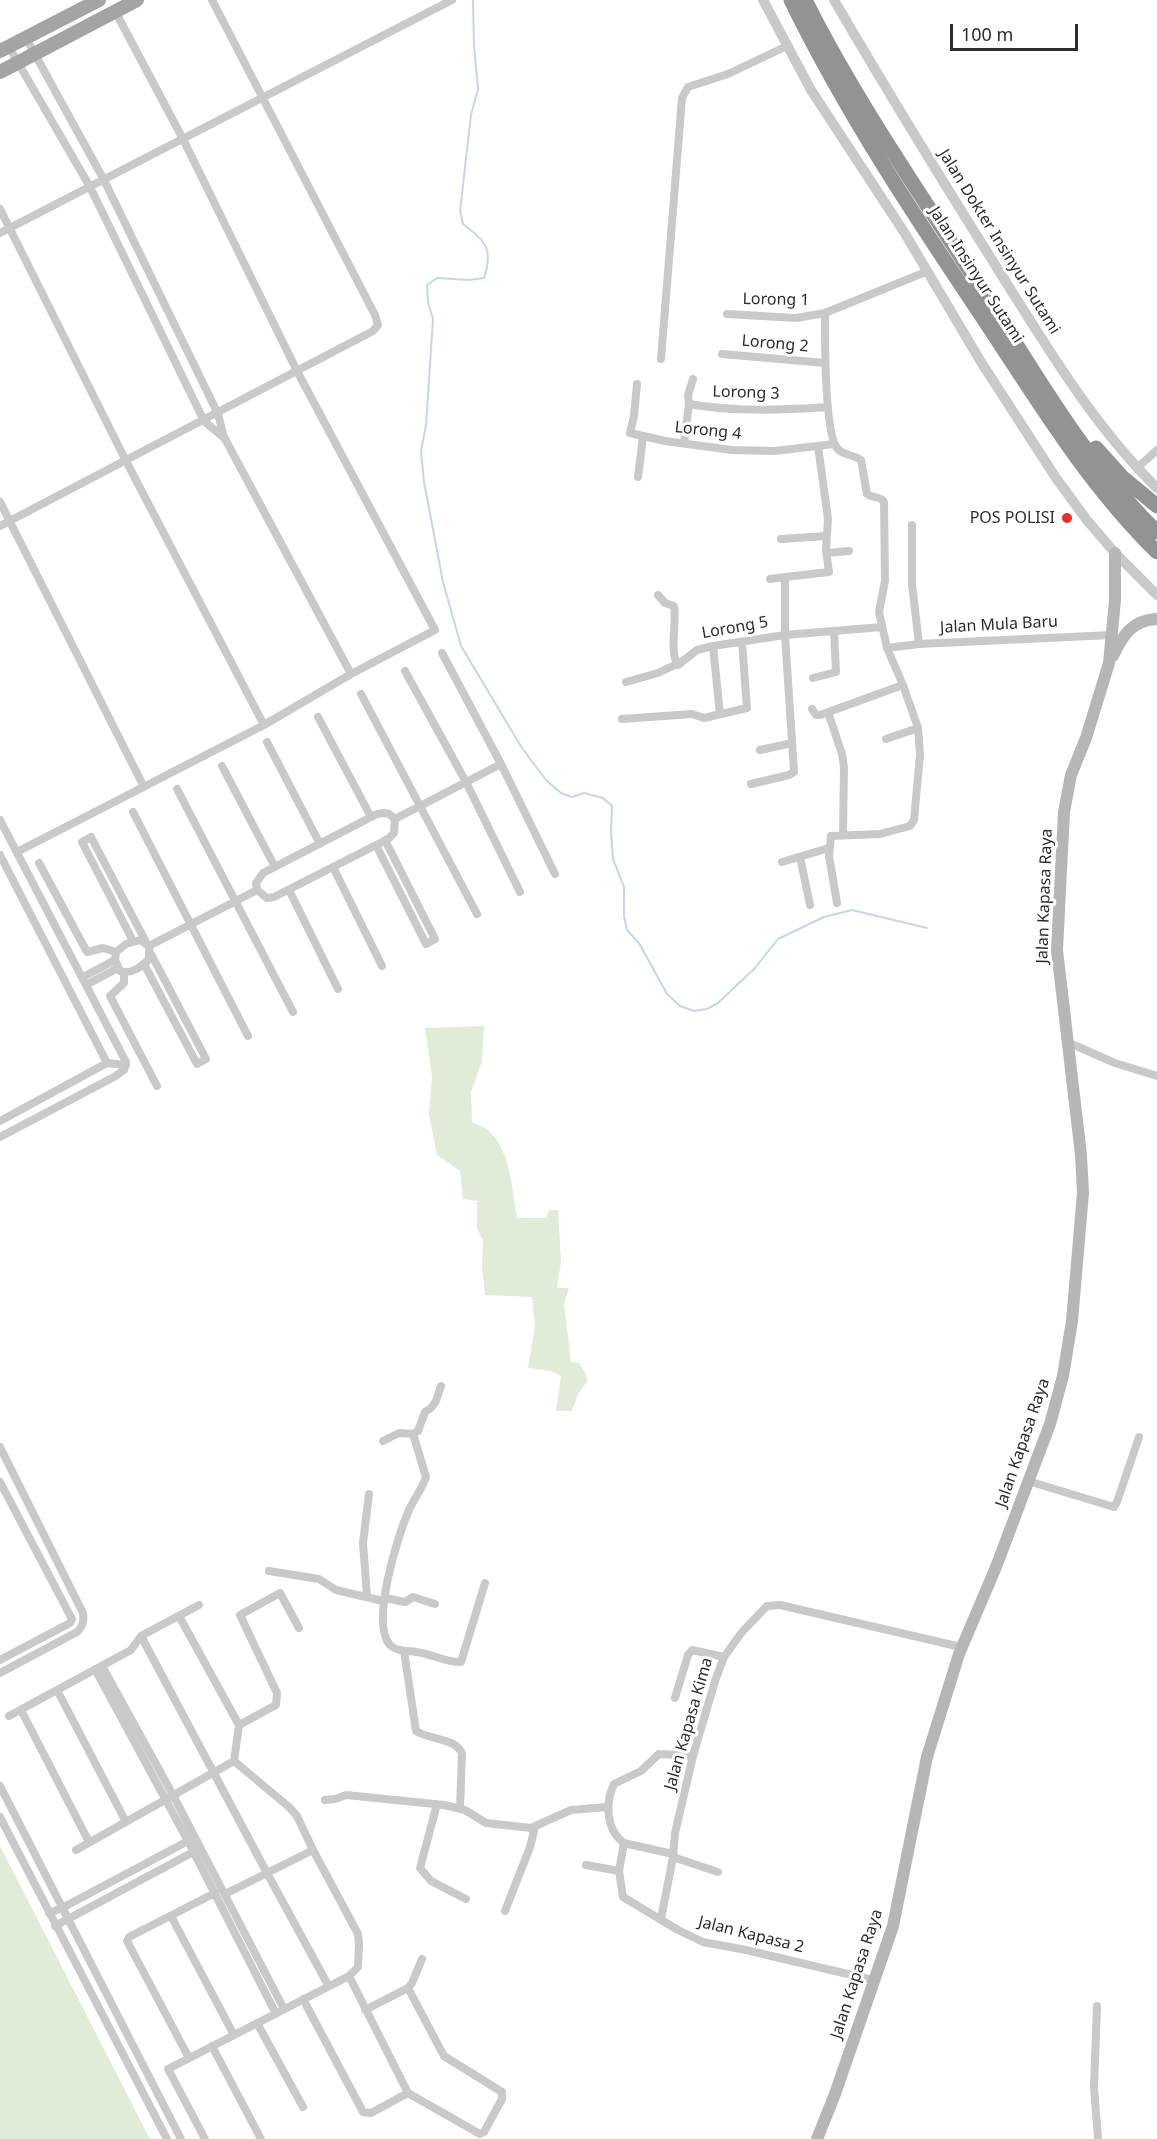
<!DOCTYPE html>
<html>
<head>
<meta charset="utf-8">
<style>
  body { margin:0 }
  #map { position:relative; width:1157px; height:2139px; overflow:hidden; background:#fff; font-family:"Noto Sans",sans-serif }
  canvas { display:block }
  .scale { position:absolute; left:950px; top:24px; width:128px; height:27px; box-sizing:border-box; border:3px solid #2c2c2c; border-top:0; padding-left:8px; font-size:18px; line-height:21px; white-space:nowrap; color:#2c2c2c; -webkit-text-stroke:4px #fff; paint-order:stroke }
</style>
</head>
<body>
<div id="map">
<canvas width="1157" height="2139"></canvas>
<div class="scale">100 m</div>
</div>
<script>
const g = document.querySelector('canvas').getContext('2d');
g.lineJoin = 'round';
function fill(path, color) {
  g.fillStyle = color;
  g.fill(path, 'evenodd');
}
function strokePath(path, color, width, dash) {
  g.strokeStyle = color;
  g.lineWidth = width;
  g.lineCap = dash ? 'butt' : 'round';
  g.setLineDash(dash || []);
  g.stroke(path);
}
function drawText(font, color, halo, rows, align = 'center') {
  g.font = font + ' "Noto Sans",sans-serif';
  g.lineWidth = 6;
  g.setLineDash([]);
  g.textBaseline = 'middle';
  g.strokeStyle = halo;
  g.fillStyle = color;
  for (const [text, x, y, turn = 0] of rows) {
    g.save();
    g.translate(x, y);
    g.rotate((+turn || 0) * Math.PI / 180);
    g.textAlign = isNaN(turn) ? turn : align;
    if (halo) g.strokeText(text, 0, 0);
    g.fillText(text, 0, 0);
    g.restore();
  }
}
fill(new Path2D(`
  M484 1026 482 1061 471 1092 472 1122C478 1125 484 1127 489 1131 511 1152 512 1190 517 1218H546L549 1210H558L561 1262 557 1288H569L564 1304 571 1362 579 1363 586 1374 587 1382 578 1394 572 1411H556L561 1376 551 1371 528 1368 535 1327 532 1297 485 1295 482 1268 483 1240 477 1229V1201L463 1199 460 1171 437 1155 429 1114 432 1077 425 1028Z
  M0 1846 150 2139H0Z`), '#e0ebd8');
strokePath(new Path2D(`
  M473 0 474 46 478 89 471 115 460 211 463 224C485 241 494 248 484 278L469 280 437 278 427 285 428 302 433 319 426 425 421 451 424 482 443 582 461 646 522 748 546 780 561 793 572 797 584 793 603 798 612 806 611 832 613 859 624 887V916L627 930 639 943 667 994 680 1006 694 1011 707 1009 718 1003 755 968 778 939 824 917 852 910 927 928`), '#c3d7ec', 2);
strokePath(new Path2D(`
  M26 38 104 180 218 414 224 437 351 674
  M9 47 90 187 204 421 223 437
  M0 209 126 461 264 725
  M0 233 452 0
  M727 314 796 318 825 313
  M722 354 825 363
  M661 359 682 98 688 87 728 74 787 46
  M693 379 688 395 689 404C733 412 783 410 828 407
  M637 384 634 416 630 433 665 441 732 450 775 451 834 444
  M684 443 689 404
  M1137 468 1157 450
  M638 477 643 437
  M0 502 144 787
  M912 525V584L919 644
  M0 526 373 331 378 325 375 315 212 0
  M781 539 826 536
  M827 553 849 551
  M770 579 785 577
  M658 595 665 603 674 606C677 622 669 654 678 665L697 650 713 646 785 635 882 627
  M713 646 720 714
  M887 648 919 644 1112 635
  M442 653 501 764 555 874
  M405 671 466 782 520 892
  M813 678 836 672 834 631
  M626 682 658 673 677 664
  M361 694 477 914
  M812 709 816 715H820L903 685
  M828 712 842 754 844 767 843 835
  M318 717 371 817
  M622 719 692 714 704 718 747 708 742 642
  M886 739 918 728
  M267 742 320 844
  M760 750 792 743
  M222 766 275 867
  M751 784 789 775 794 772 785 635V577L829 572 826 550 828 519 818 446
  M177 789 293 1012
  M133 812 248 1036
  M384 813 389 814 395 819 394 833 388 839 274 897 267 898 257 890 256 883 263 873 377 814Z
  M395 819 501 764
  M0 820 126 1062 124 1070 114 1077 0 1137
  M376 845 426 944 435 939 385 840
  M17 852 264 725 351 674 435 630 297 371 183 139 115 11
  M0 855 107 1063 0 1121
  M800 857 810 905
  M782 862 829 848
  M39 863 87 952 103 948 116 952
  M333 867 382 966
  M289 890 338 989
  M837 903 829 856 831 836 880 834 910 826 914 820 920 755 918 728 903 685 887 648 879 612 885 581 884 502C880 495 873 499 867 494L861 460C853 454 843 456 837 448 824 431 825 338 825 313L928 271
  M140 940 149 946V959C142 967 130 975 120 971L115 960 116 952 126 944Z
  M133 941 82 842 91 837 146 942
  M149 946 257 890
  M144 964 197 1064 206 1059 150 952
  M124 973V983L110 996 157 1086
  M83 977 115 960
  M86 985 118 968
  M1067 1042 1115 1063 1157 1076
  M107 1063 126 1065
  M413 1434 426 1477C422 1489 414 1499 409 1510 398 1535 370 1623 390 1645 398 1653 411 1650 421 1653 434 1655 448 1663 461 1662L485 1583
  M413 1434 418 1431 425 1412 431 1408 436 1401 441 1386
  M383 1441 399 1433 413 1434
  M0 1447 83 1613C84 1622 83 1626 77 1632L0 1673
  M1028 1481 1114 1507 1117 1502 1139 1437
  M0 1482 72 1619 70 1623 0 1660
  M269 1571 319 1579 336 1590 383 1601
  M367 1596 363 1543 369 1494
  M385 1598 405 1602 413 1597 435 1604
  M141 1636 267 1873 225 1894
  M404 1651 416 1731C430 1740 457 1738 462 1754L460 1808
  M102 1666 173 1795 284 2009
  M57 1690 126 1822
  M675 1698 688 1655 692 1650 724 1657
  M21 1710 89 1842
  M9 1716 131 1650 141 1636 199 1605
  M239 1725 276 1705 277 1693 240 1615 280 1593 299 1628
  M693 1756 659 1754 641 1771 614 1784C605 1803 606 1830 624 1843L619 1871 623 1897 678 1930 703 1942 746 1950 873 1980
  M234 1761 289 1807 297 1816 313 1850 267 1873 328 1985
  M0 1786 181 2139
  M325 1800 335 1799 346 1795 444 1805 465 1810 486 1823 531 1828 571 1810 607 1807
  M437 1804 420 1868 431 1881 466 1899
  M0 1817 167 2139
  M192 1839 188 1841 276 2014
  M624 1843 673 1854
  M76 1850 234 1761 239 1725 179 1616
  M673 1857 718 1872
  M586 1865 619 1871
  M505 1911 530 1847 535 1827
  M49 1913 62 1908 188 1841 95 1669
  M171 1916 234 2035
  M661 1919 673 1857 675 1833 693 1756 715 1681 724 1657 742 1632 767 1606 780 1605 961 1647
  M55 1926 197 1850
  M349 1976 408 2093 480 2134 484 2132 502 2099V2092L444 2056 408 1988
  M303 1999 363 2112 371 2113 408 2093
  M1097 2006 1094 2087 1098 2139
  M365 2010 408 1988 412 1983 422 1959
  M257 2023 303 2107
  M212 2046 261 2139
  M189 2058 127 1941 129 1937 215 1893
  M205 2139 168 2069 349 1976 358 1967 359 1944 358 1934 313 1850`), '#c9c9c9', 8);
strokePath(new Path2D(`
  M763 0 811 90 904 232 981 362 1056 478 1086 519 1115 553 1157 595
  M834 0C889 94 946 187 1004 279 1050 352 1095 427 1157 488`), '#c9c9c9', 10);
strokePath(new Path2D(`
  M1113 656C1123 635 1132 620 1157 619
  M817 2139 835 2094 893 1926 927 1757 959 1654 996 1567 1050 1424 1063 1376 1072 1321 1083 1193 1081 1155 1057 950 1064 812 1071 775 1086 738 1109 663 1115 600V553`), '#b6b6b6', 12);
strokePath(new Path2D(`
  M0 51 99 0
  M0 72 137 0`), '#a4a4a4', 14);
strokePath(new Path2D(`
  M791 0C847 115 918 221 989 327 1041 406 1089 485 1157 552
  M805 0C854 98 918 190 977 282 1032 368 1083 460 1157 532
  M1096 448 1122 477 1157 506`), '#939393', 15);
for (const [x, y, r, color] of [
  [1067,518,6,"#ed2d24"]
]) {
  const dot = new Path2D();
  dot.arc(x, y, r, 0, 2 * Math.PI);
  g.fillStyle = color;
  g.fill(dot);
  strokePath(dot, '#fff', 2);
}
drawText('16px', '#2c2c2c', '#fff', [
  ["Jalan Dokter Insinyur Sutami",999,242,58],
  ["Jalan Insinyur Sutami",976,275,57],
  ["Lorong 1",776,300,1],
  ["Lorong 2",775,344,5],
  ["Lorong 3",746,393,2],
  ["Lorong 4",708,431,6],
  ["Jalan Mula Baru",999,625,-3],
  ["Lorong 5",735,628,-10],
  ["Jalan Kapasa Raya",1045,896,-88],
  ["Jalan Kapasa Raya",1023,1443,-71],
  ["Jalan Kapasa Kima",689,1724,-74],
  ["Jalan Kapasa 2",751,1935,14],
  ["Jalan Kapasa Raya",857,1974,-72]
]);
drawText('16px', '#2c2c2c', '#fff', [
  ["POS POLISI",1055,518]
], 'right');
</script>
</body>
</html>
